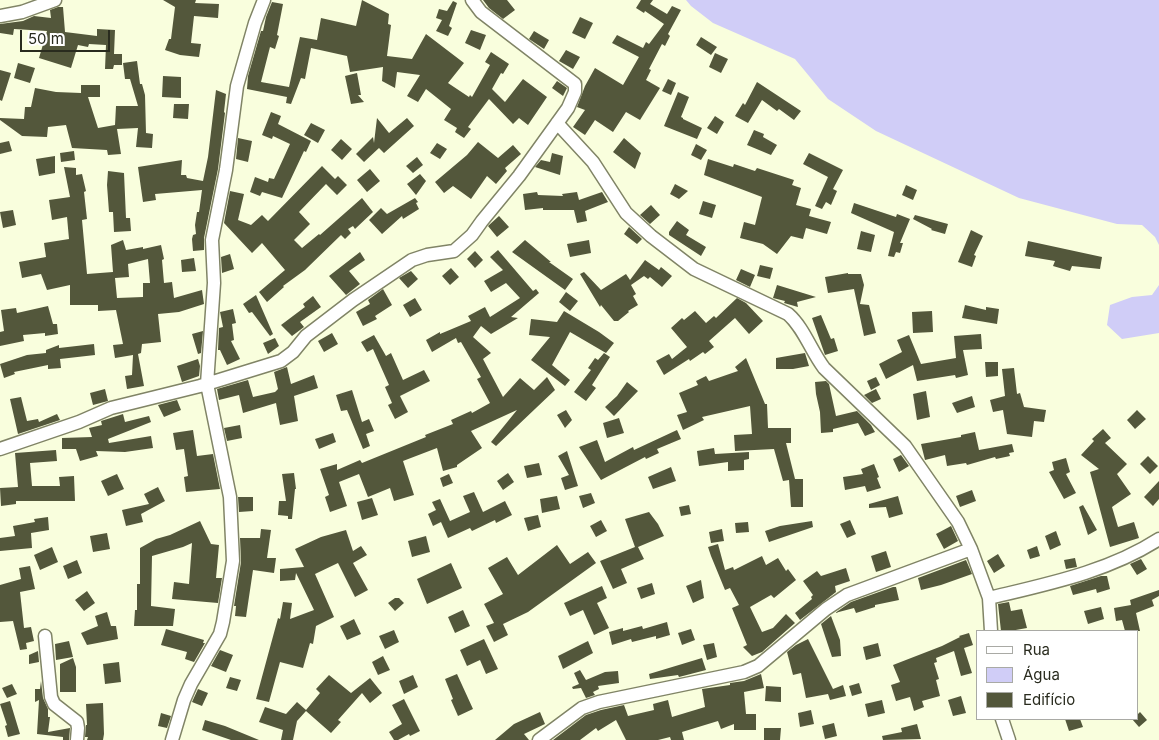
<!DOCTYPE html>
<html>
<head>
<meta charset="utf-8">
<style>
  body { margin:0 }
  #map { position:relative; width:1159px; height:740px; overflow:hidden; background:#f9fedd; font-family:Inter,sans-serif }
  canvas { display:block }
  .legend { position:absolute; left:976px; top:630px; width:162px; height:90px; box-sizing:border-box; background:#fff; border:1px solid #a9aaa5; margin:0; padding:6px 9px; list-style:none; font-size:15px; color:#292b1e }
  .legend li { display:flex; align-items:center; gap:10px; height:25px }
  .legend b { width:25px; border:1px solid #a9aaa5 }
  .scale { position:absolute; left:20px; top:30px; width:90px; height:22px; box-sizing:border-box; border:2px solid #292b1e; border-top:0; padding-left:6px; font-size:15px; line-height:18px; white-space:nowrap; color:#292b1e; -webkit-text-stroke:4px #fff; paint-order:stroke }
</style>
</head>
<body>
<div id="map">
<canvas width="1159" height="740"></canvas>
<ul class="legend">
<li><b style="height:6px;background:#fff"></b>Rua</li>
<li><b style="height:14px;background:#d0cdf7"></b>Água</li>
<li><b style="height:14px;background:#53573b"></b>Edifício</li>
</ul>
<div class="scale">50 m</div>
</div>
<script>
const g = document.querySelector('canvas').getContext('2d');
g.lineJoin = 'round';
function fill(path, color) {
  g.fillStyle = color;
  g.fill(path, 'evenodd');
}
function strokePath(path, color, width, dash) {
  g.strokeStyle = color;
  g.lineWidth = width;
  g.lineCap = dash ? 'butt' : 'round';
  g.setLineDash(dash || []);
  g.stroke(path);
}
fill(new Path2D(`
  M686 0H1159V245L1155 237 1142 225 1117 224 1019 198 876 131 828 99 795 59 713 23 691 6Z
  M1159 285V333L1122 339 1107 325 1110 305 1132 297 1152 295Z`), '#d0cdf7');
fill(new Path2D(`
  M163 0H196L195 3 219 4 218 18 194 16 191 43 201 44 199 57 180 55 165 50 169 39H171L175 7Z
  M362 0 389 14 388 24 391 25 387 56 412 59 426 34 464 63 448 83 469 97 470 95 472 97 490 65 485 62 491 52 509 64 503 74 501 73 492 89 505 102 523 79 547 97 528 125 519 118 513 124 489 99 468 127 471 129 464 138 455 132 457 128 444 120 451 109 426 89 418 102 407 96 420 75 397 72 395 88 382 81 383 67 350 72 347 56 311 48 305 79 301 78 291 104 286 103 287 97 247 89 248 76 261 31H263L266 17 272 2 283 4 277 35 279 36 275 49 270 47 261 82 289 87 300 37 317 40 321 18 356 26Z
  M483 0H507L515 10 503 19 489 8Z
  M641 0H653L650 4 667 14 672 6 681 10 668 34 670 36 665 46 662 44 649 69 651 70 646 80 660 88 640 120 626 112 613 132 595 120 585 135 573 127 585 110 577 107 585 86 595 68 623 85 639 57 612 43 617 35 643 48 646 42 649 44 664 24 645 11 644 13 636 8Z
  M453 1 457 3 449 26 452 28 448 36 436 31 442 20 436 18 439 9 447 11Z
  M58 7H63L65 32 97 36V29L115 30 114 54H122V65H114L113 69H105L106 45 89 44 88 47 78 45 71 68 39 58 47 31 14 29 13 35 0 33V24L23 21 34 16 51 18 50 10Z
  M580 17 593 23 585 39 572 33Z
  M471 30 486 35 480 50 465 43Z
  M534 31 549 40 544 49 529 39Z
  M701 37 717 47 711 55 696 45Z
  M566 50 580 57 573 69 559 61Z
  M715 53 728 59 721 73 709 67Z
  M137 61 140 84H142L145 95 146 133 153 134 152 148 136 147 138 128 117 129 121 154 108 155 107 150 72 148 66 125 48 127 47 137 22 136 0 120V118L24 119 25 107H31L35 88 56 92 81 93V85H100V97H88L98 128 115 125 116 106H138L130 79H125L123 63Z
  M18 63 35 68 30 83 14 78Z
  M0 70 11 73 2 101 0 100Z
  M357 73 361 95H358L364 102 351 104 345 76Z
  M163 76 181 77V98L162 97Z
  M668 79 676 83 671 95 662 91Z
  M557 81 567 88 563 96 552 88Z
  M757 82 801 111 794 120 779 109 777 111 762 100 748 123 735 116 743 103 745 105Z
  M216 90 226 94 224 112 225 113 218 169 204 238V250L193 251 192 239 193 235 196 234 195 225 197 212H199L202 190 155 194 156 200 143 202 138 167 182 160 181 175H186L187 178 203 181 208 157Z
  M678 92 689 97 681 117 683 118V119L702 128 697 139 664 126Z
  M174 104H189L188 119 173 118Z
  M271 112 281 116 278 124 311 141 306 152 304 151 282 198 262 192 260 196 250 192 255 177 268 182 269 178 274 179 290 144 273 136 272 139 262 135Z
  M715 116 724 122 717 134 707 128Z
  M377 118 389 133 407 118 414 126 384 153 379 148 364 162 356 154 373 137 374 143Z
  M311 123 325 130 318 143 304 135Z
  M754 130 764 134 763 137 777 145 771 155 747 145Z
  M238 138 252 141 248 162 236 159Z
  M624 138 641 153 635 169 613 152Z
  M341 139 352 149 342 160 331 150Z
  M9 141 12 151 0 154V143Z
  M478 142 498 158 513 145 521 154 505 168 507 171 496 184 487 176 471 199 453 186 444 193 435 182 467 155Z
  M437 143 447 149 440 159 430 153Z
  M696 144 707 150 701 160 691 155Z
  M74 151 75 160 61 162 60 153Z
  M552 153 563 156 560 175 535 167 541 160 550 162Z
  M809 153 843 170 833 189 837 191 831 205 826 202 822 209 815 206 828 177 803 164Z
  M55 156V173L39 176 36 159Z
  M417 157 423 165 413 173 406 166Z
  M708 159 733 167 734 164 755 171 757 168 794 180 792 185 801 188 796 205 811 209 809 216 831 222 827 234 806 228 803 239 791 236 777 254 763 244 740 238 744 222 755 225 762 197 704 175Z
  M322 166 335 179 338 176 347 185 337 195 326 184 299 212 310 224 294 240 302 248 319 234 320 235 362 198 373 212 355 229 353 226 348 229 351 233 345 239 341 235 305 270 283 286 284 287 267 302 259 292 285 270 262 243 252 253 224 223 230 191 244 194 238 220 251 225 262 215 268 221Z
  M64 167 76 168V175L82 174 86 191 84 192 87 219 82 220 87 274 113 272 111 245 123 240 126 250 143 247V249L161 245 164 259 162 260 164 283 172 282 174 298 202 290 204 304 179 312 158 314 161 342 142 344 141 353 138 354 144 386 127 389 125 376 132 375 133 355 115 358 113 345 123 344 116 310 98 311V305H70V285L47 290 41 274 22 278 19 262 46 257 44 243 69 239 67 217 52 220 49 200 70 197ZM148 259 150 283H143V297L117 298 115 278 129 277 128 264Z
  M370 169 380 181 367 192 357 180Z
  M108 171 124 173 126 218H130L131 231 114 232 113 212H109L107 185Z
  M420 174 426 181 416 195 407 184Z
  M675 184 688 191 679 199 670 194Z
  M906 185 917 190 913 200 902 195Z
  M537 192 538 195 563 196 562 194 577 192 579 200 602 192 608 202 585 211 587 221 577 223 574 210H543V208L525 210 523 194Z
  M415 198 418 202 416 203 419 209 403 219 402 216 382 234 369 220 381 208 387 214Z
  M703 201 716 205 712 218 699 214Z
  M854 203 896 217 897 214 910 219 900 243H903L900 253 896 252 894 257 888 256 894 232 851 213Z
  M651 205 660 215 650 224 640 215Z
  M13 210 16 225 3 228 0 212Z
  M915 215 948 224 945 234 931 230 932 229 913 219Z
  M499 216 509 227 497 237 488 226Z
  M677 221 689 230 686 235 706 247 701 256 669 235V232Z
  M629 227 642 239 637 244 624 234Z
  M971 230 983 236 974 255 976 256 972 267 958 262Z
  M861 231 875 235 871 252 857 249Z
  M525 240 551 262H549L573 279 565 290 512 252Z
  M589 240 591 253 570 257 567 244Z
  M1028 241 1102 257 1100 269 1072 266 1070 271 1053 266 1055 261 1025 256Z
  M498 250 533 291 536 289 539 293 511 317 518 318 491 334 481 326 473 337 491 353 483 359 503 397 520 378 534 390 547 377 555 390 496 446 491 442 517 410 471 431 482 448 457 465V467L443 471 437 448 403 461 414 495 394 501 390 488 368 497 359 474 339 482 347 506 330 512 325 497 329 495 320 469 337 464V470L360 460 362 463 426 437 425 435 453 424 451 420 471 411 472 413 490 403 477 379 481 377 461 342 458 343 456 338 432 352 426 340 440 332V334L471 321 468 316 485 307 490 317 520 298 506 283 491 292 484 281 503 270 490 257Z
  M475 251 483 260 475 268 467 259Z
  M360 252 365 260 349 271 360 284 346 295 329 276Z
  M230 254 234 269 222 273 221 257Z
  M194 258 196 271 182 272 181 260Z
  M645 260 659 270 661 267 672 276 662 287 650 277 648 279 644 276 631 285 636 294 633 296 638 305 628 311 629 312 618 321H614L601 305 600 307 580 274 584 272 601 290 626 274 630 280Z
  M760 265 773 268 770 279 757 276Z
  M451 268 459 277 450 285 442 276Z
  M741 269 755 275 750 287 736 280Z
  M411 271 418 279 408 288 399 278Z
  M848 273V274H861L864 285 860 304 869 305 876 333 864 336 854 289 828 293 825 277Z
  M777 285 816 297 797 302 798 307 784 303 785 301 773 298Z
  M383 289 392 305 375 316 377 319 363 326 356 312 370 304 368 300Z
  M566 292 578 301 570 311 559 302Z
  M256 295 273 334 270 336 252 312 249 313 243 304Z
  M313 296 321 307 300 322 304 327 292 336 281 325 305 307 303 304Z
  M415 298 422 310 410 317 403 305Z
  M737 298 746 303 763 321 749 334 735 318 709 341 714 347 705 354 703 352 690 361 689 359 664 375 656 361 669 354 672 359 687 347 671 328 682 318 684 320 695 311 706 323 714 316 716 318Z
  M965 305 986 310V307L999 309 997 324 962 318Z
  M48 306 53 324H57L58 334 45 336V333L23 335 24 341 0 346V332L4 331 1 310 16 308 17 313Z
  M233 309 236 323 232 324 234 340 231 341 240 359 227 365 220 350H218L219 328 223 327 220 312Z
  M564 311 599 332 614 343 606 353 570 332 552 365 570 380 565 386 531 360 550 337 529 335 531 319 557 322Z
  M932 311 933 332 913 333 912 312Z
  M821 315 831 339 834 338 838 351 825 355 812 318Z
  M203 331 201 353 198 354 192 334Z
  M332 333 338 344 324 352 318 341Z
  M981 334 982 349 963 350 968 375 956 378 955 375 917 381 913 365 886 379 879 364 902 352 897 340 909 335 921 364 956 358 954 336Z
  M374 335 386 356 391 353 403 380 424 370 430 381 400 396 408 412 395 419 388 405 392 403 385 387 389 385 373 349 367 352 361 342Z
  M275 338 279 346 268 354 263 343Z
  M94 344 95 355 60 359 61 368 48 369V365L14 372 15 374 4 378 0 364 27 355 46 353V350L59 345V348Z
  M604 353 610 357 592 385 596 388 586 401 574 392 591 370 588 368 595 358 598 360Z
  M805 353 809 366 793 369H776V358Z
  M746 358 765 404H767L768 428H791V443H786L795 479H803V507H791L789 480 783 481 774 449 735 451 734 435 752 434 750 406 702 417 704 420 683 430 677 415 687 412 679 393 698 385 696 381 706 376 709 381 738 371 735 367Z
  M198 359 200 366 199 376 182 382 177 366Z
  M985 362H998V376L986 377Z
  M287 367 291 384 314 375 318 388 294 396 298 421 280 425 276 403 243 413 239 395 219 400 217 389 248 380 253 397 275 392 278 389 274 372Z
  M1014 368 1017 394 1020 393 1024 407 1046 410 1044 422 1034 421 1032 437 1007 434 1003 410 993 412 990 400 1005 396 1002 369Z
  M876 377 880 385 871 390 867 381Z
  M826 381 829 384 836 416 857 411 871 425 875 432 865 436 858 423 833 429V432L821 433 820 412 816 394 815 382Z
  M627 382 638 391 614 416 605 407 617 396Z
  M105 389 108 401 93 405 90 393Z
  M876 389 881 399 872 403 864 395Z
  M352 390 362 422 369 419 374 431 366 434 370 446 363 449 347 410 341 411 336 395Z
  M926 391 930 417 917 420 913 394Z
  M972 396 975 407 957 413 952 403Z
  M21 397 27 421 38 419 39 422 57 414 60 420 18 434 10 399Z
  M177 400 181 410 164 417 158 405Z
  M566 410 572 420 565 428 557 415Z
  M1137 410 1146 419 1135 429 1127 420Z
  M123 414 125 422 149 416 151 422 108 439 109 443 151 436 153 448 125 452 96 451 98 456 80 461 76 449H62V438L92 437 89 428 102 425 101 421Z
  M619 418 624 433 607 438 603 423Z
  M240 425 242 438 227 441 224 428Z
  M1103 429 1111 438 1105 443 1127 464 1117 474 1131 494 1112 507 1118 527 1134 522 1139 538 1110 547 1090 472 1099 469 1081 455 1094 441 1092 439Z
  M193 430 197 456 213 454 220 489 186 492 184 477 188 476 184 449 176 450 173 433Z
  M677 430 681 439 657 449 659 453 646 459 645 457 601 480 579 447 597 440 605 462 633 447 634 450Z
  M975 432 979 450 1012 444 1014 452 1009 453 1010 456 996 459 995 457 967 465 966 463 947 466 945 455 925 460 921 444 961 437V435Z
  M333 433 336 442 319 449 315 439Z
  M714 448 715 454 749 452V459L744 460V470L728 471V462L699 466 697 451Z
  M56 450 57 461 30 463 32 486H60L59 477 74 476 75 501H16V504L1 506 0 488 18 487 15 453Z
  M567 451 578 486 565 490 561 478 569 475 558 456Z
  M901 455 909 466 899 472 893 459Z
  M1148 456 1158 466 1150 474 1140 464Z
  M1066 458 1070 472 1066 474 1076 493 1064 499 1049 472 1054 470 1052 462Z
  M539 463 542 475 527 478 524 466Z
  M874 464 879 477 877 478 881 488 867 492 865 486 845 490 843 477 863 474 861 469Z
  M671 467 676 481 653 489 648 477Z
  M294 473 296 489H295L292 519H288V516L278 515 279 501H286L282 474Z
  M508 473 514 482 503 490 497 481Z
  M117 474 124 489 108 496 101 481Z
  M449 474 453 483 443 487 440 478Z
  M1159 481V499L1153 506 1144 497Z
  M158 487 165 501 141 514 143 522 126 526 122 510 149 504 144 494Z
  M972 490 976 501 960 507 956 496Z
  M474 492 483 512 505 501 512 515 496 523 495 520 472 531 470 528 448 538 441 522 433 526 428 514 436 510 432 502 440 499 450 521 470 512 463 496Z
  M591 493 595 503 583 508 579 496Z
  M557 496 560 509 542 513 540 499Z
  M898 496 903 514 889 518 886 507 869 508V504Z
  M238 497H253V511L239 512Z
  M372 498 378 515 362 520 357 502Z
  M689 505 691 514 681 516 679 507Z
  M1083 505 1097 530 1088 535 1079 507Z
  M649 512 658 524 664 536 638 547 644 559 621 569 627 583 613 589 600 561 635 547 625 519Z
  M538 515 541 527 528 531 524 518Z
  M48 517 49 530 31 533 32 548 0 551V538L15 536 13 526 35 522 34 519Z
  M601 520 607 531 596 537 590 526Z
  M850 520 856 534 847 538 840 524Z
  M200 521 211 544 219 545 216 578H222L218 603 172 599 174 582 189 584 192 543 183 547 152 556 151 606 175 609 173 626H134L135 610H137V584H140V548L156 539 170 535Z
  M812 521 813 527 769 542 765 531 780 526Z
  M748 522 749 532 736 533 735 523Z
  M951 526 958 541 944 549 936 534Z
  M261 529 271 530 267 558H276L274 573 253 570 246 617 235 616 236 606H234L241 562 240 538H260Z
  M722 529 724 541 711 543 709 532Z
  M346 530 353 551 361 546 367 555 353 563 368 590 355 597 338 563 315 574 334 617 316 626 313 644 310 643 303 668 280 662 269 702 256 699 278 618 280 619 283 602 292 603 290 619 314 610 296 573 295 580 280 581V569L304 567 295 549 321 537Z
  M1056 531 1061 545 1050 550 1045 536Z
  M107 533 110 549 93 552 90 536Z
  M426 536 430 552 412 557 408 541Z
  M718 544 725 570 733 567 734 570 762 556 766 565 778 558 786 571 788 569 796 580 774 598 771 595 750 607 762 632 773 628 786 614 795 623 762 652 752 656 743 647 747 645 732 608 739 605 730 588 725 590 711 556 708 547Z
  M557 545 570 564 588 552 596 563 528 612 503 624 508 635 494 642 486 626 494 623 484 604 503 594 488 568 507 557 518 575Z
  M1037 546 1040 556 1030 559 1027 550Z
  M52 547 58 562 40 570 34 555Z
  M886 551 891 567 876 572 871 556Z
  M998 554 1005 566 994 573 987 561Z
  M1075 558 1077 567 1066 569 1064 560Z
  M1141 559 1147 569 1137 575 1130 564Z
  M77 560 82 573 68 579 63 566Z
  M966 560 972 574 941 585 921 590 918 578Z
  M451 563 462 588 427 604 417 579Z
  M30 566 35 589 20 592 24 628 31 627 34 641 26 643 27 649 20 650 13 621 0 622V585L21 579 19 568Z
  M846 568 850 581 835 586 836 592 800 620 795 613 812 599 811 597 813 595 803 581 817 571 821 576Z
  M1101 576H1107L1110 589 1097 593 1096 589 1073 595 1070 586Z
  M701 580 704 598 693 603 686 586Z
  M652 583 655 594 641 599 637 588Z
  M602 586 607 598 597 603 609 628 594 635 583 610 570 616 564 603Z
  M893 587H896L899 600 875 605V607L856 613 854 608 835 613 851 602Z
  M1159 590V596L1150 601 1152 600 1154 606 1136 613 1140 631H1125L1122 620 1116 621 1114 608 1131 605 1130 600Z
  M87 591 95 603 84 611 75 600Z
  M395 598H399L404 603 395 611 388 603Z
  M1009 602 1011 611 1022 609 1027 628 1010 631H1001L998 604Z
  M1101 607 1104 619 1088 624 1084 611Z
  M463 610 470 626 455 633 448 617Z
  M107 612 111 626H116L118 639 87 645 81 633 98 626 95 616Z
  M831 616 840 640 841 656 832 657 821 624Z
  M354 619 361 634 347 640 340 626Z
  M667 622 670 635 656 639V636L632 642 631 639 612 645 609 632 623 628V631L642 626 643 629Z
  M166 629 204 640 203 643H205L194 662 185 659 187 652 161 645Z
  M691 629 695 640 682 645 678 633Z
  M394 630 399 642 385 649 379 636Z
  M969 633 973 645 964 648 972 673 961 676 954 651 936 658 937 662 934 663 939 679 936 680 940 696 922 701 924 707 914 711 910 697 896 701 891 685 900 682 893 665 942 646 960 637 959 636Z
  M484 639 498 669 486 674 480 660 467 666 460 650Z
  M808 639 833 689 843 685 846 696 830 700 828 694 806 698 801 673 793 675 787 652 796 645Z
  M69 641 73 657 56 660 55 644Z
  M588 641 593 653 563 669 558 656Z
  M714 643 717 657 707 660 703 645Z
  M878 643 881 656 866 660 863 647Z
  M220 650 233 655 226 672 211 666Z
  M38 651 39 662 29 664V655Z
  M383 656 390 670 378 675 372 662Z
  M73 658 76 667V692H60V664Z
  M702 658 706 670 679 677 678 675 650 679 649 674Z
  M119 662 121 682 105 684 103 664Z
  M580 670 586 680 605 672 618 671 619 683 598 686 599 689 593 692 595 695 586 698 581 688 573 689 572 687 579 684 574 673Z
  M457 674 473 709 458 716 451 700 453 699 445 679Z
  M761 674 764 688 744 692 746 714H756V730H734V724L721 729 718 721 682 732 684 740H671L670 737 658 740H626L616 720 598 731 596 728 580 740H553L586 715 601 710 624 705 628 716 654 710 653 704 668 700 672 717 705 707 702 689 730 685V683L744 681Z
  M329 675 351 693 370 678 382 693 370 703 362 693 338 720 341 722 331 733 306 711 297 721 293 740H281L283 730 259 722 265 707 286 714 297 702 306 710 320 693 316 689Z
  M413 675 418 687 404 694 399 681Z
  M230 677 241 680 237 691 226 688Z
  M41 681 43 698 48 709V717H50L48 732 70 728 69 740H63V737L37 734 39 700 35 702V689H40Z
  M859 683 862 693 852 696 849 686Z
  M12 684 17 694 7 698 2 688Z
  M766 686 781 687V702L765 701Z
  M198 689 208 693 202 706 192 702Z
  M961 696 966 713 953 716 948 700Z
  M404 699 420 731 410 736 409 734 398 740H394L389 732 402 724 392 705Z
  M882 700 885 713 868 717 865 704Z
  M10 701 20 734 8 737 5 726 7 725 0 704Z
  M103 703 104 734 103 740H87L88 737H85L86 725H87L86 704Z
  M811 710 814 724 800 727 798 713Z
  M540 712 545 724 524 734 529 740H495L514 724Z
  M1140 712 1147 720 1139 727 1132 719H1138V714Z
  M161 713 171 716 167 728 158 726Z
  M1065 719H1080L1083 727 1069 731Z
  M205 720 225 726 259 740H231L202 730Z
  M834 723 837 736 825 739 822 726Z
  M917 724 921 739 883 740 882 736 902 732 901 728Z
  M764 728H781L780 740H764Z`), '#53573b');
const minor = new Path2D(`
  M0 16 22 12 55 0
  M557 123 593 162 626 213 651 236 694 269 788 314C804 328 811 351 824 368L905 446 958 522 971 549
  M0 449 79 422 111 408 200 386 281 361 293 352 306 336 353 300 412 260 427 255 454 251 472 235 482 221 519 176 568 108 575 92V84L481 12 472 0
  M989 598C1047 584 1108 572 1159 539
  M45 636 51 697 54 704 77 722 78 728 77 740
  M1002 719 1009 740
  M172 740 184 700 191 684 220 634 223 622 233 561 230 497 207 384 214 283 212 240 226 170 237 86 255 23 264 0
  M539 740 582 708 599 702 744 672 758 666 826 609 847 595 971 549 989 598 991 631`);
strokePath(minor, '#808466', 15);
strokePath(minor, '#fff', 12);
</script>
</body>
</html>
